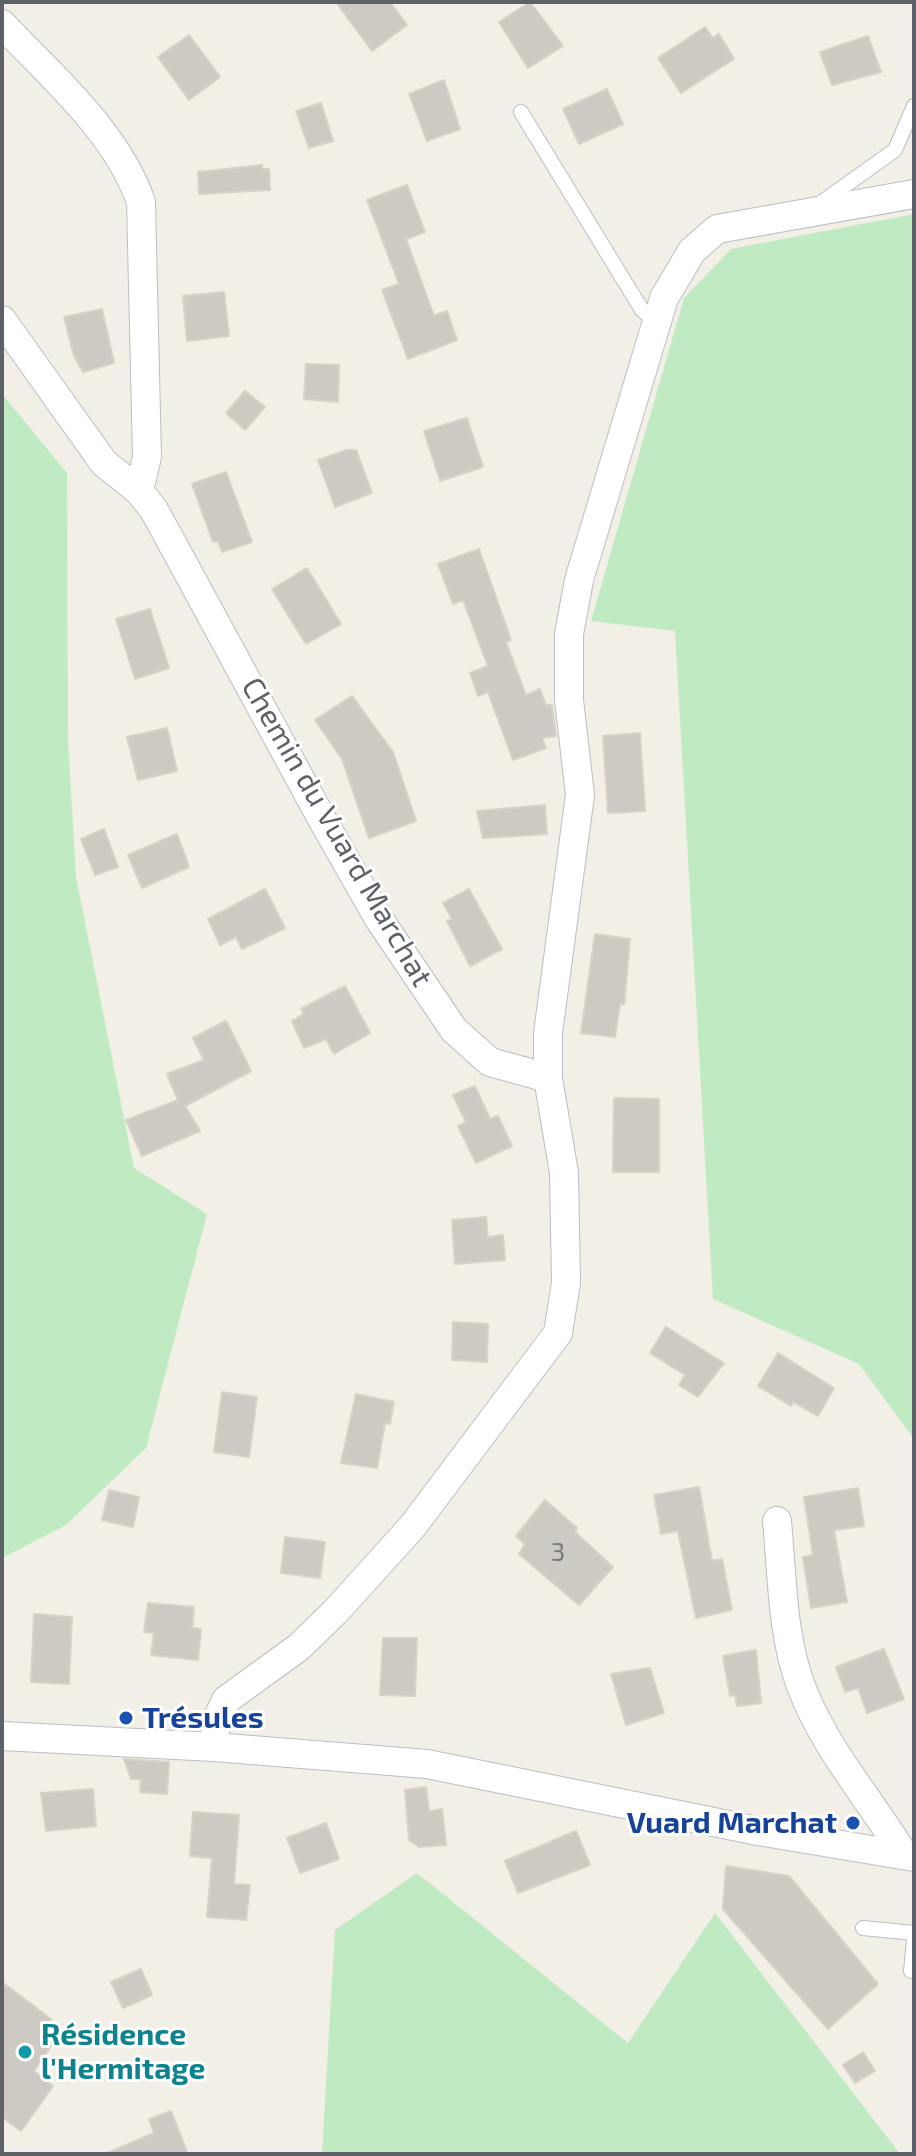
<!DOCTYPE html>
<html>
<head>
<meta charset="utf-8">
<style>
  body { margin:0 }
  #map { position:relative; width:916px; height:2156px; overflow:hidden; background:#f1efe6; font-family:"Exo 2",sans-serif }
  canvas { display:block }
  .frame { position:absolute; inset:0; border:4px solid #5d6268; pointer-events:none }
</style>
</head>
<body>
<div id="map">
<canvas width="916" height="2156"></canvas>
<div class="frame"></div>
</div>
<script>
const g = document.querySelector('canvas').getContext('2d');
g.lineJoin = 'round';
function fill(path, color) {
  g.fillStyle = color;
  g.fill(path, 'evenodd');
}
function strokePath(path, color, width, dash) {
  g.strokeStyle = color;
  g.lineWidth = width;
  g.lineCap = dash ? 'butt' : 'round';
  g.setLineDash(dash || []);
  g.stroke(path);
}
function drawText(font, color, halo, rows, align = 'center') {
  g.font = font + ' "Exo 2",sans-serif';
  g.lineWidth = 6;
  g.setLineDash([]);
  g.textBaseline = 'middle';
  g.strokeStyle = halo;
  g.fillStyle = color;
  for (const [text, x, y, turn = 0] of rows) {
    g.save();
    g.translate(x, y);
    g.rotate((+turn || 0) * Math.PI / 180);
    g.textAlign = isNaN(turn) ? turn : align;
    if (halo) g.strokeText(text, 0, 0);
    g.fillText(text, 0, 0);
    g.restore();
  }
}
fill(new Path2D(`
  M914 214V1439L859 1364 713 1299 675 631 591 621 684 298 731 249Z
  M2 394 67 473 68 741 76 877 134 1168 207 1214 146 1448 66 1525 2 1558Z
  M417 1873 628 2043 715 1913 900 2154H322L335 1930Z`), '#c0ebc2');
const building = new Path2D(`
  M336 2H390L407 25 372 51Z
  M530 2 563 46 528 68 499 22Z
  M705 27 713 38 719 34 734 59 681 93 658 58Z
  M189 35 220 77 189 100 158 57Z
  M868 36 881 72 832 85 820 52Z
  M444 80 460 129 427 141 409 94Z
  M607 89 623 124 579 144 563 109Z
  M321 103 333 141 309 148 296 111Z
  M262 165V169H269L270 190 199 194 198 172Z
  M407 185 425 232 406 239 434 316 447 311 457 340 408 359 382 290 399 284 367 200Z
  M224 292 229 336 187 341 183 296Z
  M102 309 114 363 83 372 74 356 64 317Z
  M306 364 339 365 338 402 304 399Z
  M245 391 265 407 245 430 226 413Z
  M467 418 483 467 440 481 424 431Z
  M347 450H356L372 493 335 507 318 460Z
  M226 472 252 542 222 552 218 541 213 542 192 484Z
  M479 549 511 640 506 642 526 695 540 689 546 705H552L556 736 542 738 546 748 513 760 488 692 478 696 470 673 488 666 463 600 453 604 438 564Z
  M307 568 341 624 306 644 272 589Z
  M150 609 169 668 135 679 116 619Z
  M352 696 393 752 416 821 369 838 342 759 315 720Z
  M167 728 177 771 138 780 127 737Z
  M640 733 645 811 608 813 603 736Z
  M545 805 547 834 483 838 477 811Z
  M104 829 118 867 95 875 81 839Z
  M177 834 189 867 142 888 128 855Z
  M265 889 285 928 242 949 236 937 220 945 208 919Z
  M469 889 502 949 470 966 447 921 452 919 443 903Z
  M595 934 630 939 624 1004H620L615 1037 581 1033Z
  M345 986 370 1033 334 1054 326 1039 304 1048 292 1021 304 1014 301 1009Z
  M226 1021 251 1071 185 1106 200 1131 142 1156 126 1120 178 1100 167 1074 204 1060 193 1038Z
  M475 1086 490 1119 498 1116 512 1146 476 1163 458 1126 466 1122 453 1095Z
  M614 1098 659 1099V1172H613Z
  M486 1217 488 1237 503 1235 505 1260 455 1264 452 1220Z
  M453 1322 488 1324 487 1362 452 1360Z
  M666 1327 724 1363 698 1397 679 1385 685 1375 650 1353Z
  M778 1353 834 1388 818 1416 793 1402 791 1406 758 1386Z
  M222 1392 257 1397 249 1457 214 1452Z
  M356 1394 394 1402 390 1424 385 1423 377 1468 341 1463Z
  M699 1487 712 1561 722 1559 732 1610 696 1618 678 1531 661 1534 654 1495Z
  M858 1488 864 1526 834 1530 847 1602 811 1608 803 1557 813 1555 804 1497Z
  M109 1490 139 1497 133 1527 102 1520Z
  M545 1500 577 1528 575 1532 613 1567 579 1605 519 1554 525 1544 516 1536Z
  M285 1537 325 1542 320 1578 281 1573Z
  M148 1603 194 1607 192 1628 201 1629 198 1660 151 1655 154 1633 144 1632Z
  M34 1614 72 1617 69 1684 31 1682Z
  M383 1638H417L415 1696 380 1695Z
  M884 1649 904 1699 867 1713 858 1688 845 1692 836 1667Z
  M756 1650 761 1703 737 1706 735 1695 730 1696 723 1656Z
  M650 1668 664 1713 626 1725 611 1674Z
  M124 1759 169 1762 167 1794 140 1792 141 1779H131Z
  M426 1787 429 1811 442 1809 446 1845 419 1847 409 1840 405 1790Z
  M93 1789 96 1826 46 1831 41 1793Z
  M193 1812 239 1815 234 1884 250 1885 246 1920 207 1917 212 1858 190 1856Z
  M326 1823 339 1859 300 1873 287 1838Z
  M576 1831 590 1865 518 1893 505 1861Z
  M726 1866 789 1876 878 1984 828 2029 723 1909Z
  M141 1969 152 1995 123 2008 111 1982Z
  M2 1982 51 2019V2027L60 2033 34 2071 53 2086 21 2131 2 2117Z
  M863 2052 875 2071 855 2083 843 2065Z
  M171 2111 188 2154H105L154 2133 149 2119Z`);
fill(building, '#cdcac3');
strokePath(building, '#d7d2c3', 2);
const lane = new Path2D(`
  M521 112 642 310 657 324
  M818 205 895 150 914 106
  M863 1928 914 1933
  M911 1971 914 1940`);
const street = new Path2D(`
  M2 24C53 78 116 131 141 202L147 457 139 491
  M2 320 104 463 139 491 154 510 322 819 379 919 454 1030 490 1062 548 1078 564 1173 566 1283 558 1333 412 1527 336 1611 299 1647 226 1700 216 1722 214 1747
  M548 1078V1033L580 795 569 700V634L579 580 664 298 692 251 717 229 914 194
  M777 1521C782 1574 782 1636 801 1686 824 1748 870 1799 904 1855
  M2 1736 214 1747 427 1764 758 1831 914 1857`);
strokePath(lane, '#bbbec3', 16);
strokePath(street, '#bbbec3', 30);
strokePath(lane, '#fff', 14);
strokePath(street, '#fff', 28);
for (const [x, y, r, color] of [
  [126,1718,8,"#1a4fb4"],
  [853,1823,8,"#1a4fb4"],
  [25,2052,8,"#0f9aa8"]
]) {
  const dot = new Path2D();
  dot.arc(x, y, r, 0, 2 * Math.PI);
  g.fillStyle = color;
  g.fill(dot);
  strokePath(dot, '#fff', 3);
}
drawText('26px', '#797c7f', null, [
  ["3",558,1552]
]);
drawText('30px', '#5d6268', '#fff', [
  ["Chemin du Vuard Marchat",337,832,60]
]);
drawText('bold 30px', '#164399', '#fff', [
  ["Trésules",142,1718],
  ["Vuard Marchat",837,1823,"right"]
], 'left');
drawText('bold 30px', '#0d838f', '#fff', [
  ["Résidence",41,2035],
  ["l'Hermitage",41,2069]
], 'left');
</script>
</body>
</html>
